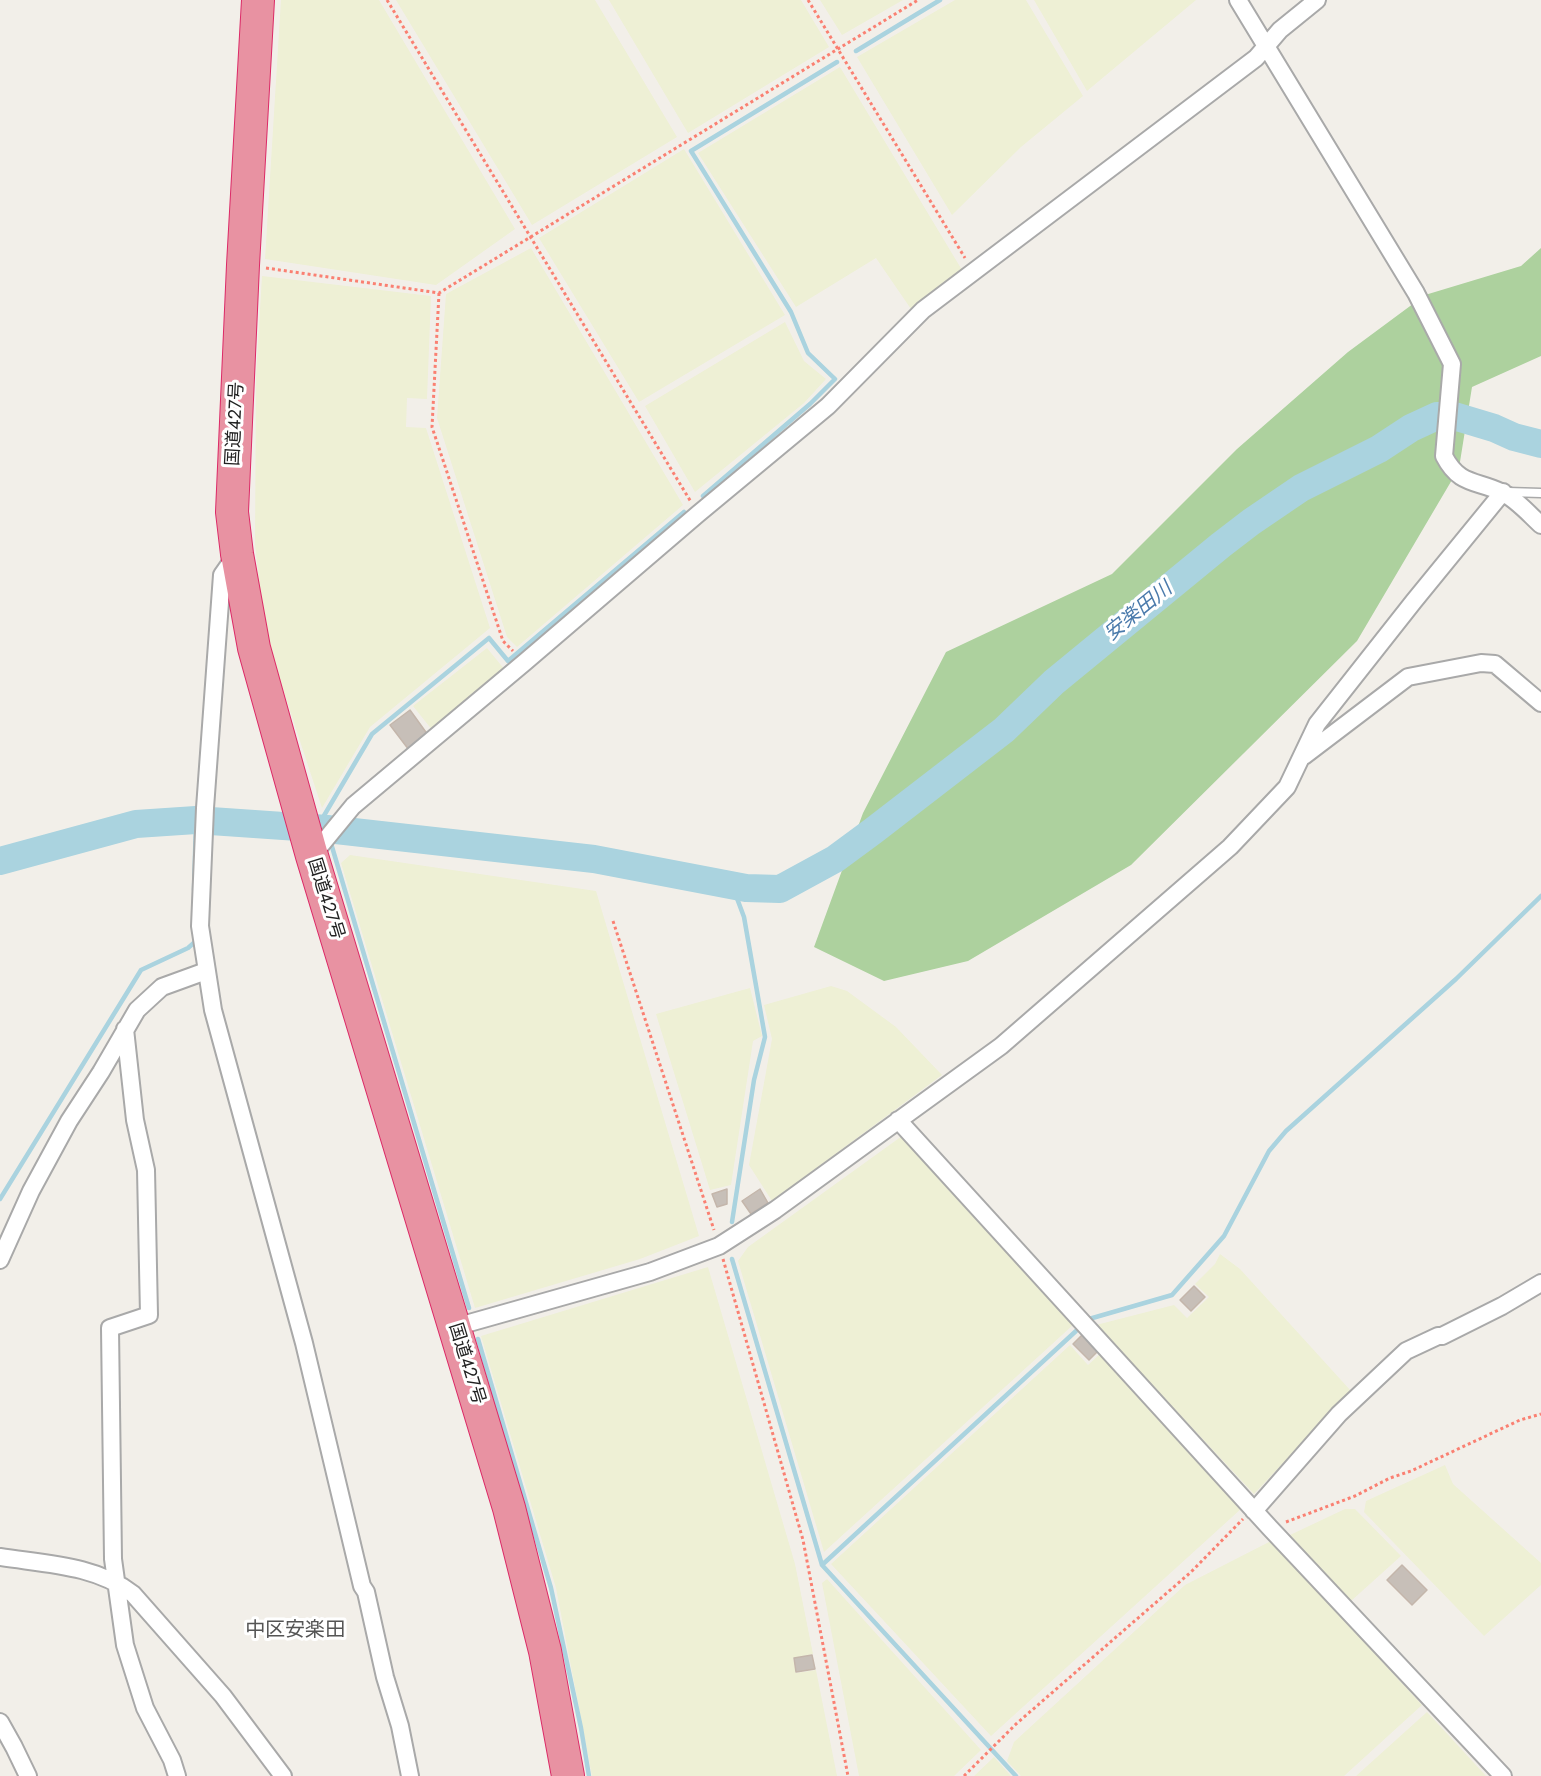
<!DOCTYPE html>
<html>
<head>
<meta charset="utf-8">
<style>
  body { margin:0 }
  canvas { display:block; background:#f2efe9 }
</style>
</head>
<body>
<canvas width="1541" height="1776"></canvas>
<script>
const g = document.querySelector('canvas').getContext('2d');
g.lineJoin = 'round';
function fill(path, color) {
  g.fillStyle = color;
  g.fill(path, 'evenodd');
}
function strokePath(path, color, width, dash) {
  g.strokeStyle = color;
  g.lineWidth = width;
  g.lineCap = dash ? 'butt' : 'round';
  g.setLineDash(dash || []);
  g.stroke(path);
}
function drawText(font, color, halo, rows, align = 'center') {
  g.font = font + ' Jost,"Noto Sans JP",sans-serif';
  g.lineWidth = 6;
  g.setLineDash([]);
  g.textBaseline = 'middle';
  g.strokeStyle = halo;
  g.fillStyle = color;
  for (const [text, x, y, turn = 0] of rows) {
    g.save();
    g.translate(x, y);
    g.rotate((+turn || 0) * Math.PI / 180);
    g.textAlign = isNaN(turn) ? turn : align;
    if (halo) g.strokeText(text, 0, 0);
    g.fillText(text, 0, 0);
    g.restore();
  }
}
fill(new Path2D(`
  M281 0H379L515 229 436 285 265 259Z
  M396 0H595L677 137 532 225Z
  M609 0H801L829 47 688 133Z
  M820 0H903L842 35Z
  M955 0H1026L1083 96 1021 147 952 215 857 57Z
  M1034 0H1196L1087 91Z
  M840 67 962 270 911 309 876 258 796 307 698 153Z
  M684 149 785 315 639 402 539 238Z
  M531 248 683 505 517 647 507 637 437 418 446 294Z
  M262 276 431 296 427 399 407 398 406 427 426 428 490 628 370 727 322 808 277 671 263 619 255 544 256 376Z
  M785 322 804 361 826 379 804 403 695 492 645 406Z
  M487 648 505 670 433 731 413 706Z
  M350 855 596 891 699 1236 640 1259 475 1308 341 863Z
  M831 986 847 991 896 1027 942 1075 772 1201 749 1165 772 1039 764 1005Z
  M750 988 762 1036 753 1041 731 1185 710 1190 656 1014Z
  M902 1136 1073 1325 824 1552 738 1261 748 1247Z
  M1220 1254 1240 1269 1351 1391 1254 1494 1096 1325 1174 1305 1187 1318 1209 1297 1195 1284 1215 1264Z
  M708 1267 795 1564 813 1654 793 1658 796 1673 816 1670 837 1776H592L556 1588 481 1336Z
  M1070 1345 1088 1365 1100 1354 1242 1508 991 1736 831 1564Z
  M1445 1465 1453 1484 1541 1563V1585L1484 1636 1364 1512 1366 1501Z
  M1345 1509H1355L1401 1556 1351 1601 1290 1535Z
  M1271 1541 1422 1705 1344 1776H1021L1007 1761 1014 1742 1185 1585Z
  M827 1579 981 1750 954 1776H859L822 1583Z
  M1427 1712 1486 1776H1356Z
  M994 1757 1011 1776H974Z`), '#eef0d5');
fill(new Path2D(`
  M1541 248V356L1472 387 1459 468 1357 641 1131 865 968 961 884 981 814 947 863 813 946 652 1112 574 1237 449 1348 352 1425 295 1521 266Z`), '#add19e');
strokePath(new Path2D(`
  M856 51 940 0
  M703 496 810 404 835 379 808 353 791 312 691 151 837 62
  M319 828 322 819 372 734 489 638 508 661 684 512
  M330 840 469 1308
  M732 885 744 917 765 1037 754 1080 732 1222
  M194 890 196 820
  M0 1199 141 970 188 948 197 940
  M732 1259 822 1565 1016 1776
  M1089 1319 1172 1295 1224 1236 1269 1151 1286 1131 1456 979 1541 896
  M478 1339 551 1588 581 1728 589 1776
  M822 1565 1076 1331`), '#aad3df', 4.5);
strokePath(new Path2D(`
  M0 861 136 824 196 820 327 829 594 859 746 888 780 889 835 859 873 831 1004 730 1054 682 1221 545 1251 522 1301 488 1379 449 1411 428 1437 416H1454L1494 428 1514 437 1541 444`), '#aad3df', 28);
const building = new Path2D(`
  M410 710 428 735 409 750 390 725Z
  M727 1189V1204L717 1207 712 1194Z
  M760 1189 768 1203 751 1214 742 1201Z
  M1194 1286 1205 1297 1191 1311 1180 1300Z
  M1083 1334 1099 1350 1089 1360 1073 1344Z
  M1402 1565 1427 1590 1412 1605 1387 1580Z
  M812 1655 815 1669 796 1672 794 1658Z`);
fill(building, '#c7bfb8');
strokePath(building, '#c4b6ab', 1.5);
const lane = new Path2D(`
  M1508 492 1541 493`);
const street = new Path2D(`
  M1238 0 1416 293 1452 364 1444 456C1459 485 1475 480 1501 492 1515 498 1529 514 1541 525
  M236 555 222 575 205 808 200 926 213 1010 304 1343 362 1586 366 1592 385 1677 400 1726 410 1776
  M1304 756 1408 677 1481 663 1495 664 1541 703
  M312 856 353 806 525 662 698 514 828 406 923 310 1256 58 1280 30 1317 0
  M125 1029 135 1120 146 1170 149 1315 110 1328 113 1559 125 1645 145 1708 172 1760 177 1776
  M898 1120 1270 1528 1503 1776
  M0 1260 31 1191 69 1121 101 1072 137 1010 162 987 206 971
  M455 1327 650 1272 719 1246 775 1210 1001 1046 1230 847 1287 787 1317 724 1414 601 1503 492
  M1254 1511 1339 1414 1406 1351 1438 1336H1442L1502 1306 1541 1283
  M0 1557C45 1564 96 1565 133 1594L223 1696 283 1776
  M0 1722 14 1747 28 1776`);
const highway = new Path2D(`
  M258 0 243 265 232 512 237 554 254 648 312 856 509 1508 545 1651 568 1776`);
strokePath(lane, '#a9a9a9', 11);
strokePath(street, '#a9a9a9', 20);
strokePath(highway, '#dc2a67', 34);
strokePath(new Path2D(`
  M387 0 691 502
  M808 0 965 258
  M266 268 439 293 918 0
  M439 293 432 427 503 641 513 651
  M613 921 714 1230
  M723 1259 803 1540 848 1776
  M1286 1522 1355 1496 1390 1478 1411 1471 1520 1420 1541 1414
  M964 1776 1016 1724 1191 1572 1243 1519`), '#fa8072', 3, [3, 3]);
strokePath(lane, '#fff', 8);
strokePath(street, '#fff', 16);
strokePath(highway, '#e892a2', 32);
drawText('18px', '#222', '#fff', [
  ["国道427号",236,424,-87],
  ["国道427号",325,899,73],
  ["国道427号",466,1364,73]
]);
drawText('italic 20px', '#4a7aab', '#fff', [
  ["安楽田川",1139,612,-39]
]);
drawText('20px', '#555', '#fff', [
  ["中区安楽田",295,1631]
]);
</script>
</body>
</html>
